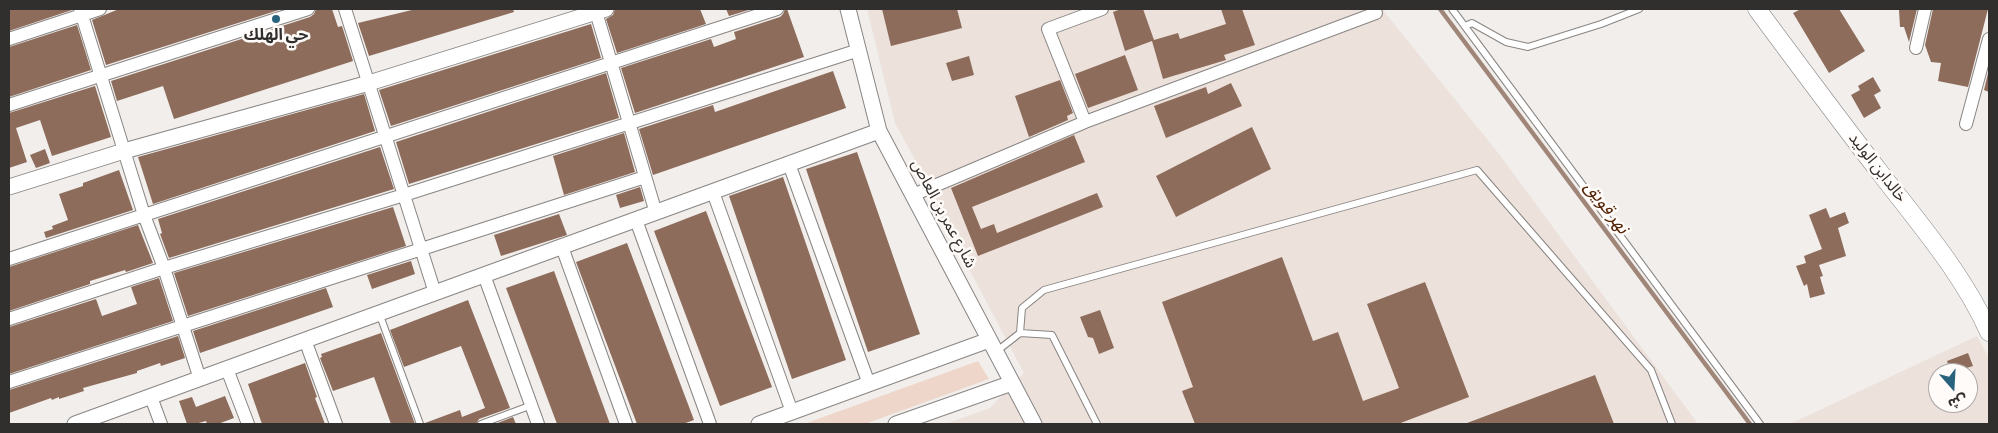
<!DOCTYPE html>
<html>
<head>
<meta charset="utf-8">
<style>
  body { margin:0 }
  #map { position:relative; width:1998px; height:433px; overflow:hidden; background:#f1eeec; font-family:"Sofia Sans Condensed","Noto Sans Arabic",sans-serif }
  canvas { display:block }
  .frame { position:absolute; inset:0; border:10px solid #302f2e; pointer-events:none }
  .north { position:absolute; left:1928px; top:363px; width:50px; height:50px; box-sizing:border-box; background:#fffbf9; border:1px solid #aca9a8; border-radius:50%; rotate:161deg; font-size:14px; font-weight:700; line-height:20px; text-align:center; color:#302f2e }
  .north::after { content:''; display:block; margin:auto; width:18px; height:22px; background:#29627c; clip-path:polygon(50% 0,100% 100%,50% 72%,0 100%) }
</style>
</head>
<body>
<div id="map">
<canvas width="1998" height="433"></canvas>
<div class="frame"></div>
<div class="north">ش</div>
</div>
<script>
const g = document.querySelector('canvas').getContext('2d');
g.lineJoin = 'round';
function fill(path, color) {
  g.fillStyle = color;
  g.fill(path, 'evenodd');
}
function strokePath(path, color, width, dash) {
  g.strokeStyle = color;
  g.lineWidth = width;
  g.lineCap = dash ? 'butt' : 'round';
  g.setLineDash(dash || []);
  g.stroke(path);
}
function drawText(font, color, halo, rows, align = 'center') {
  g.font = font + ' "Sofia Sans Condensed","Noto Sans Arabic",sans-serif';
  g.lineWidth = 5;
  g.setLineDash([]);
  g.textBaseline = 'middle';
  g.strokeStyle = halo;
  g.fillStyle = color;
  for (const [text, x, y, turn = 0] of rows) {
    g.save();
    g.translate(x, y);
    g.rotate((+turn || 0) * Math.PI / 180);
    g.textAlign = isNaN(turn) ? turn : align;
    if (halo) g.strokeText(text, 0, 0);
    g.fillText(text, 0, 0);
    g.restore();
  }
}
fill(new Path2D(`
  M867 9H1382L1499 154 1698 424H945L990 408 1024 373 934 203 940 185 926 180 895 123Z
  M1977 336 1989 358V424H1790ZM1938 373H1968V403H1938Z`), '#ece1db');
fill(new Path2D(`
  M978 361 989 379 865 424H804Z`), '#eed6ca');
strokePath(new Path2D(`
  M1440 9 1750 424`), '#a08679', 4.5);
fill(new Path2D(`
  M9 9H72V10L9 31Z
  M119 9H282L106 65 92 20Z
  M316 9H332L338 27 342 26 353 61 174 119 163 86 117 101 111 81 310 17 314 14Z
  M416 9H513L514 12 369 56 358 23Z
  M615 9H700L706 24 617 53 606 19 613 15Z
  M726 9H752L729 16Z
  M785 9H787L804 57 635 113 621 68 711 39 714 47 736 39 734 32 780 17 783 14Z
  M882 9H957L962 28 891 46Z
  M1121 9H1143L1154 40 1178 33 1180 39 1226 24 1221 9H1242L1255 45 1224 55 1226 60 1163 79 1152 41 1125 51 1113 12Z
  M1801 9H1839L1865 51 1829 73 1793 13Z
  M1913 9H1917L1909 42 1904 27H1900L1899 10Z
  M1933 9H1988L1968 87 1938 81 1941 63 1931 62 1925 45Z
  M591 24 601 58 391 126 379 90Z
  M77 25 91 70 9 97V47Z
  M1125 55 1138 90 1088 108 1075 74Z
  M969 56 974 75 952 81 946 63Z
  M1989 69V92L1984 90Z
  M833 71 846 108 653 175 639 129 713 105 715 112Z
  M606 73 619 118 409 184 396 142Z
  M1873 77 1881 91 1874 95 1881 108 1864 118 1851 95 1860 90 1858 86Z
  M1060 80 1073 113 1067 116 1068 120 1029 137 1015 96Z
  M1231 83 1242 106 1166 138 1154 106 1206 87 1208 94Z
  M95 86 111 137 52 156 40 120 16 128 27 162 9 168V113Z
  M364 94 375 131 153 204 138 157Z
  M1252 127 1271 169 1176 217 1156 176Z
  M624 133 635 172 564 195 553 156Z
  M1074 135 1085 162 972 207 981 229 994 224 997 233 1097 193 1103 207 978 256 951 188Z
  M380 147 394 189 169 258 160 234 162 233 158 219Z
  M45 149 50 163 36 168 30 155Z
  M857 152 920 334 868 352 806 169Z
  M119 170 133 210 46 238 44 232 53 229 52 226 68 220 59 194 83 186V183Z
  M783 177 846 360 792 379 729 196Z
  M640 187 644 201 620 208 616 195Z
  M393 207 406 246 188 316 174 273Z
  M1826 208 1830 218 1845 212 1849 223 1838 228 1846 256 1819 265 1823 276 1820 277 1825 294 1810 298 1807 284 1804 286 1796 266 1806 263 1804 256 1822 249 1809 215Z
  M706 211 772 387 720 406 654 231Z
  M559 214 567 235 501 256 494 235Z
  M138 225 153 263 126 272 125 270 90 281V284L9 311V267Z
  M627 243 694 420 683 424H637L576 262Z
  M1282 257 1313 341 1338 332 1363 401 1399 388 1367 304 1425 282 1469 397 1398 424H1195L1182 391 1193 387 1162 302Z
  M411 261 415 274 372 289 367 275Z
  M554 271 610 424H557L506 288Z
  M159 278 173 321 9 374V327L96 299 102 316 137 304 131 287Z
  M326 288 333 307 200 353 193 331Z
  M468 300 510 408 479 419 476 424H426L425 423 460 410 462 417 485 408 461 346 404 367 390 330Z
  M1100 310 1114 348 1099 354 1093 338 1088 337 1080 317Z
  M381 333 415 424H391L374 377 333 391 320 358 322 357 321 354Z
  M178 336 185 358 161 366 160 363 137 371V373L83 388 84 391 59 399V397L52 400 51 398 9 413V390Z
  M1968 353 1973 366 1951 373 1947 361Z
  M305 363 317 397 315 398 325 424H262L248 384Z
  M1595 375 1614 424H1467V423Z
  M225 396 234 418 218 424H207L206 421 195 424H187L179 401 192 397 196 407Z
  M513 417 516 424H495Z`), '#8e6c5b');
const service = new Path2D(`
  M1452 9 1760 424
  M1465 26 1472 23 1506 42 1528 47 1601 24 1639 9
  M379 313 420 424
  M1020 333 1052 335 1097 424
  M997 351 1020 333 1022 308 1044 290 1477 170 1651 370 1672 424
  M481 424 532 405`);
const minor = new Path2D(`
  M80 9 144 215 164 268 200 379
  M345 9 435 293
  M596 12 656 213
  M9 39 100 9
  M1916 48 1925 9
  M9 105 308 9
  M1085 122 1048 29 1102 9
  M1966 124 1989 39
  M789 164 869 384
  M713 192 792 412
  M913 195 1085 122 1376 13
  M636 220 710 424
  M562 247 626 424
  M9 259 777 9
  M484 275 538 424
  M9 319 164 268 404 195 859 50
  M305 340 336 424
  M227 369 248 424
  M9 382 645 177
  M151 397 161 424`);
const tertiary = new Path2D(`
  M848 9 879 131 1034 424
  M9 187 124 151 369 83 606 9
  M75 424 879 131
  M759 424 989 340
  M896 424 1012 383`);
const secondary = new Path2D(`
  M1757 9C1797 63 1837 117 1878 170 1917 221 1962 272 1989 332`);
strokePath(service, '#888583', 8);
strokePath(minor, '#888583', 14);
strokePath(tertiary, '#888583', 17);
strokePath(secondary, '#888583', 19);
strokePath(service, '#fff', 6);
strokePath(minor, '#fff', 12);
strokePath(tertiary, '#fff', 15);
strokePath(secondary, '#fff', 18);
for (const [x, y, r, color] of [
  [276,19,5,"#29627c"]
]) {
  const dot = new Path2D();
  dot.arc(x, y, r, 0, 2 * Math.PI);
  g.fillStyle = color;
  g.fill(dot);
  strokePath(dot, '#fffbf9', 2);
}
drawText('bold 16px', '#302f2e', '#fffbf9', [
  ["حي الهلك",276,36]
]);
drawText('16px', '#302f2e', '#fffbf9', [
  ["خالدابن الوليد",1877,168,52],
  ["شارع عمر بن العاص",943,214,62]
]);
drawText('italic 18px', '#542508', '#fffbf9', [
  ["نهر قويق",1606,208,53]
]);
</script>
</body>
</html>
